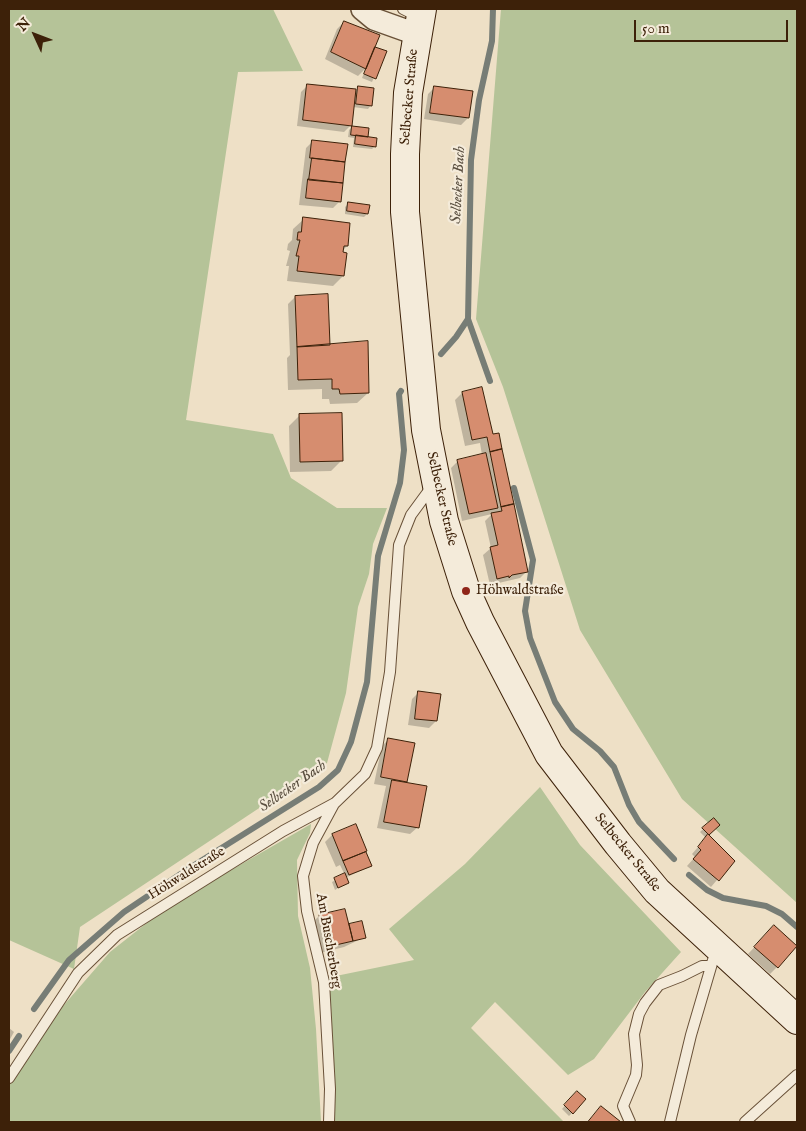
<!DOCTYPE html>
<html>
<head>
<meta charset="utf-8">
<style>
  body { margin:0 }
  #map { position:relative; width:806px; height:1131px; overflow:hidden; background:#eee0c6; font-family:"IM FELL English",serif }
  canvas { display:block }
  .frame { position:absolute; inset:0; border:10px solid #3d2109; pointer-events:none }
  .north { position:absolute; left:10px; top:10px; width:50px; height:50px; -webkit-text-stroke:4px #f4ebda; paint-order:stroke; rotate:313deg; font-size:14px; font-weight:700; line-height:20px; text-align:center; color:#3d2109 }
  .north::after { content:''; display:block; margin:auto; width:18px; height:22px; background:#3d2109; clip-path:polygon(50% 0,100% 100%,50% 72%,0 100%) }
  .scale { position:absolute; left:634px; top:20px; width:154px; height:22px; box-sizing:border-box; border:2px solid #3d2109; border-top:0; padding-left:6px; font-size:15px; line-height:18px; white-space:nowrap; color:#3d2109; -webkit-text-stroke:4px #f4ebda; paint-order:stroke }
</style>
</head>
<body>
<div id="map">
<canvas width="806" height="1131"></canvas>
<div class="frame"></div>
<div class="north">N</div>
<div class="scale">50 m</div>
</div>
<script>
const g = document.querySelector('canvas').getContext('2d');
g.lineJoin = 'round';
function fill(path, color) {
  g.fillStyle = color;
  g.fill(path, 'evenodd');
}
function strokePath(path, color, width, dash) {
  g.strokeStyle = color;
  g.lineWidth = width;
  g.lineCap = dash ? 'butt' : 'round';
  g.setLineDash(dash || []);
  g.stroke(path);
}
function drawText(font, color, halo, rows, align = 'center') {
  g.font = font + ' "IM FELL English",serif';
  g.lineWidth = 4.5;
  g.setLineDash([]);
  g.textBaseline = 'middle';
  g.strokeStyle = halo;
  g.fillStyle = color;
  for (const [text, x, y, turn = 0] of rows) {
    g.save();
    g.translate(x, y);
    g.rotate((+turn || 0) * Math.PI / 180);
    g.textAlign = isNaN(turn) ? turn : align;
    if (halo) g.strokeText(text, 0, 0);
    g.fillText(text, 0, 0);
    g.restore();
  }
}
fill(new Path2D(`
  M9 9H273L303 71 238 72 186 420 273 434 291 478 337 508H387L373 544 369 574 358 607 346 693 327 763 80 927 74 969 9 940Z
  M501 9H797V903L682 799 580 630 503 387 476 319Z
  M540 787 580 845 681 952 645 992 594 1059 568 1075 495 1002 471 1028 564 1122H333L331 1005 326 978 414 960 389 929 465 864Z
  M311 824 310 833 297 860 298 916 310 968 316 1029 321 1122H9V1084L50 1021 110 952 167 907Z`), '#b5c398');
fill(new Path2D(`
  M344 22 372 52H385L372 82 362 78 366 68 358 76 325 59 337 29Z
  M308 85 356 90 358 88 371 105 368 109 353 107 351 125 344 132 297 126 301 92Z
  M435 87 468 118 461 125 424 119 428 94Z
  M352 127 366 138 375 146 372 149 353 147 354 138 348 137 349 130Z
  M313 141 340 201 333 208 299 205 306 148Z
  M348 204 367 214 364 217 345 214V207Z
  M304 219 347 246 342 251 343 276 333 286 287 281 289 266H286L290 251 287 250 288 244 292 240 293 229Z
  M295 297 329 345 368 393 357 403 330 404 329 399H322V389L288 390 287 358 290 355 288 304Z
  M481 388 527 571 520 578 490 585 483 555 491 548 485 521 492 514 462 521 451 468 458 461 482 455 480 443 465 446 455 400 462 393Z
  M300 415 342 460 331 471 290 472 289 426Z
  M419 692 436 721 429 728 408 725 412 699Z
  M389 739 413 744 405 783 418 827 410 834 377 828 386 786 374 784 382 746Z
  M713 820 718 825 707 835 733 861 711 887 687 866 695 857 692 854 706 838 700 832Z
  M332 835 365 852 371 866 345 878 347 882 335 890 332 882 345 875 340 865 336 867 325 842Z
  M319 916 348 927 350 925 365 937 344 947 320 953 312 923Z
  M767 934 777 967 770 974 748 954Z
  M9 1028 14 1032 9 1041Z
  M577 1092 572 1113 569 1116 562 1109Z`), '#0003');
strokePath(new Path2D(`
  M468 319 490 381
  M441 354 456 337 468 319 471 160 479 100 492 41 493 9
  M514 488 533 560 525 611 530 638 555 702 573 729 600 751 614 767 629 805 639 822 674 859
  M689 875 707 890 723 898 766 906 782 914 797 927
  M34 1009 69 960 124 912 188 869 319 787 338 770 351 742 367 682 378 556 400 483 404 450 399 394 401 391
  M9 1051 19 1036`), '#777d76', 6);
const building = new Path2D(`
  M344 21 380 35 366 69 331 52Z
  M375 47 387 51 376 79 364 74Z
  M307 84 356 89 352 126 303 120Z
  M358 86 374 88 372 106 356 104Z
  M434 86 473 91 469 118 430 113Z
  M352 126 369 128 368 137 351 135Z
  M356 135 377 138 376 147 355 144Z
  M312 140 348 144 345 162 310 158Z
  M312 158 345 162 343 183 309 180Z
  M308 179 343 183 341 202 306 198Z
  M348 202 370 205 368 214 347 211Z
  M303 217 350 223 348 246H344L343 252 347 253 344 276 297 271 299 256H296L300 240H297L298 232H301Z
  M328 294 330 345 297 347 295 296Z
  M368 341 369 393 340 394 339 389H332V379L298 380 297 347Z
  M482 387 493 434 499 433 502 449 490 452 487 437 472 440 462 392Z
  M342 413 343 461 300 462 299 414Z
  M502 449 514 504 501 507 490 452Z
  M486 453 498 508 469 514 457 460Z
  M514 504 528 572 512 575 509 578V576L497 579 490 547 498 545 491 513 502 511 501 507Z
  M418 691 441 694 437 721 415 719Z
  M388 738 415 743 407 782 381 777Z
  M392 780 427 786 419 828 384 822Z
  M714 818 720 825 709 835 702 828Z
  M356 824 367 851 343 861 332 834Z
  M708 834 735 861 719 881 693 859 701 850 698 847Z
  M366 852 372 866 349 875 343 861Z
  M345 873 349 883 338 888 334 878Z
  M345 909 353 941 327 947 319 915Z
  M362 921 366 938 353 941 349 924Z
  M774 925 797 946 778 968 754 947Z
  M577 1091 586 1099 573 1114 564 1105Z
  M601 1106 621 1122H588Z`);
fill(building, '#d68d6f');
strokePath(building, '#3d2109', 1);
const lane = new Path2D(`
  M403 9 419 17
  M9 1078 78 973 117 935 283 831 335 803 365 774 377 748 390 672 399 545 411 515 433 485
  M329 1122 330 1089 324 982 307 911 303 876 313 843 334 804
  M630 1122 623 1106 636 1075 637 1065 634 1034 639 1014 645 1003 659 985 682 976 702 966H711
  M670 1122 691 1035 713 960
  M745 1122 797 1075`);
const street = new Path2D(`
  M362 9 374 19 416 34`);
const secondary = new Path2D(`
  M422 9 408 93 405 154V212L426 430 444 521 466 591 480 622 549 754 618 844 657 891 797 1020`);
strokePath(lane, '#695138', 12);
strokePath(street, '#695138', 24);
strokePath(secondary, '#3d2109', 30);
strokePath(lane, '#f4ebda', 10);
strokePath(street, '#f4ebda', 21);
strokePath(secondary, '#f4ebda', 28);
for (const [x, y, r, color] of [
  [466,591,5,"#8f2418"]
]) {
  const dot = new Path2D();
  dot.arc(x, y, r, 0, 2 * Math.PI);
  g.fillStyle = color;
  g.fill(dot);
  strokePath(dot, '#f4ebda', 2);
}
drawText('14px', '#3d2109', '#f4ebda', [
  ["Selbecker Straße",410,97,-85],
  ["Selbecker Straße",441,499,77],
  ["Selbecker Straße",627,853,51],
  ["Höhwaldstraße",187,874,-32],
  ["Am Buscherberg",328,941,80]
]);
drawText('14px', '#3d2109', '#f4ebda', [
  ["Höhwaldstraße",476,591]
], 'left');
drawText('italic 15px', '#5a4f40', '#f4ebda', [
  ["Selbecker Bach",459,185,-87],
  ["Selbecker Bach",293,787,-35]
]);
</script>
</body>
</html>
